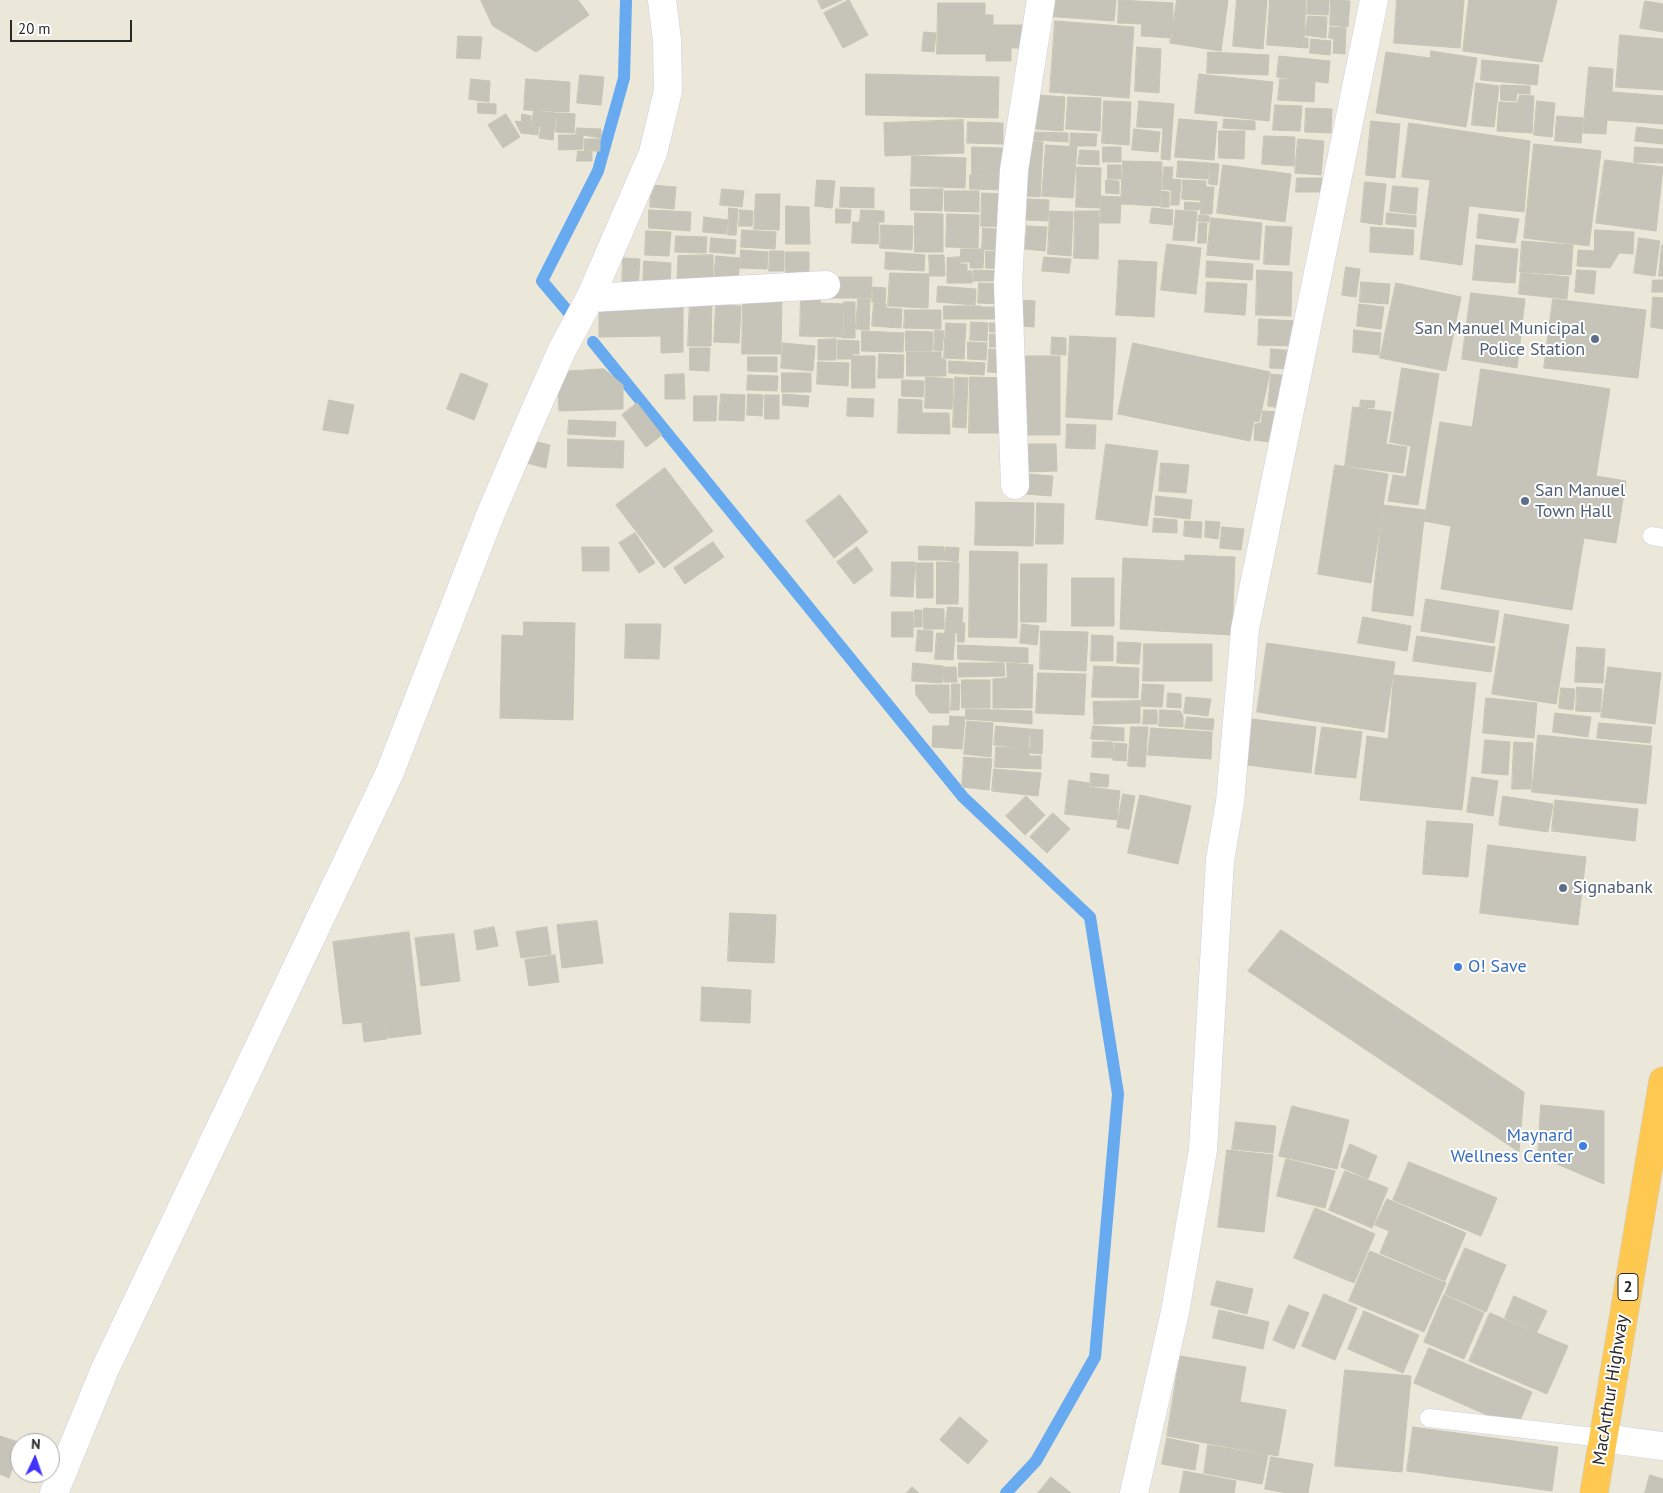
<!DOCTYPE html>
<html>
<head>
<meta charset="utf-8">
<style>
  body { margin:0 }
  #map { position:relative; width:1663px; height:1493px; overflow:hidden; background:#ebe8d9; font-family:"PT Sans",sans-serif }
  canvas { display:block }
  .north { position:absolute; left:10px; top:1433px; width:50px; height:50px; box-sizing:border-box; background:#fff; border:1px solid #a9a9a9; border-radius:50%; rotate:3deg; font-size:14px; font-weight:700; line-height:20px; text-align:center; color:#282828 }
  .north::after { content:''; display:block; margin:auto; width:18px; height:22px; background:#4133fd; clip-path:polygon(50% 0,100% 100%,50% 72%,0 100%) }
  .scale { position:absolute; left:10px; top:20px; width:122px; height:22px; box-sizing:border-box; border:2px solid #282828; border-top:0; padding-left:6px; font-size:15px; line-height:18px; white-space:nowrap; color:#282828; -webkit-text-stroke:4px #fff; paint-order:stroke }
</style>
</head>
<body>
<div id="map">
<canvas width="1663" height="1493"></canvas>
<div class="north">N</div>
<div class="scale">20 m</div>
</div>
<script>
const g = document.querySelector('canvas').getContext('2d');
g.lineJoin = 'round';
function strokePath(path, color, width, dash) {
  g.strokeStyle = color;
  g.lineWidth = width;
  g.lineCap = dash ? 'butt' : 'round';
  g.setLineDash(dash || []);
  g.stroke(path);
}
function fill(path, color) {
  g.fillStyle = color;
  g.fill(path, 'evenodd');
}
function drawText(font, color, halo, rows, align = 'center') {
  g.font = font + ' "PT Sans",sans-serif';
  g.lineWidth = 4;
  g.setLineDash([]);
  g.textBaseline = 'middle';
  g.strokeStyle = halo;
  g.fillStyle = color;
  for (const [text, x, y, turn = 0] of rows) {
    g.save();
    g.translate(x, y);
    g.rotate((+turn || 0) * Math.PI / 180);
    g.textAlign = isNaN(turn) ? turn : align;
    if (halo) g.strokeText(text, 0, 0);
    g.fillText(text, 0, 0);
    g.restore();
  }
}
strokePath(new Path2D(`
  M570 314 542 281 598 171 624 78 626 0
  M593 342 963 797 1090 917 1118 1094 1095 1357 1036 1461 1006 1493`), '#68aaf0', 12);
const building = new Path2D(`
  M481 0H578L589 15 536 52 493 26Z
  M818 0H842L822 9Z
  M849 0 868 35 843 48 824 13Z
  M1046 0H1116L1114 21 1044 16Z
  M1119 0 1173 3 1172 38 1141 36 1142 24 1118 23Z
  M1177 0H1228L1221 51 1170 43Z
  M1237 0H1267L1263 49 1233 46Z
  M1270 0H1306L1304 38H1308V48L1267 45Z
  M1308 0H1329L1328 15 1307 14Z
  M1331 0 1350 1 1348 27 1330 25Z
  M1397 0H1464L1460 48 1394 43Z
  M1469 0H1557L1542 62 1463 51Z
  M1645 1 1663 4V32L1640 28Z
  M938 3H985V15H993V25H1028V48H1011V61H986V54H937Z
  M1308 16 1327 17 1326 38 1305 35Z
  M1055 21 1134 27 1129 98 1050 92Z
  M1330 27 1346 28 1345 54 1333 53 1334 39 1329 38Z
  M924 32 936 33 934 52 922 51Z
  M1620 35 1663 39V90L1616 87Z
  M458 36 482 37 480 59 457 58Z
  M1311 39 1331 41 1330 55 1310 53Z
  M1137 47 1161 49 1159 93 1135 91Z
  M1431 51 1477 58 1466 127 1376 113 1386 52 1430 58Z
  M1208 52 1269 55 1268 75 1207 73Z
  M1279 56 1330 61 1328 83 1277 77Z
  M1482 60 1539 65 1537 85 1481 80Z
  M1589 67 1613 69 1612 92 1663 96V124L1607 120 1606 134 1583 133Z
  M866 74 999 77 998 118 866 115Z
  M1199 74 1273 82 1269 121 1195 113Z
  M580 75 604 77 601 105 577 103Z
  M471 79 490 81 489 102 469 99Z
  M526 79 570 82 569 112 524 110Z
  M1280 79 1315 81 1314 102 1278 100Z
  M1476 83 1499 86 1494 127 1472 125Z
  M1501 85 1530 86V94L1517 93 1516 101 1501 100Z
  M1038 95 1065 97 1063 131 1036 129Z
  M1520 95 1534 96 1532 133 1497 131 1499 102 1517 103Z
  M1068 97 1101 98 1100 131 1066 129Z
  M1104 101 1131 102 1129 145 1102 143Z
  M1139 101 1174 104 1170 160 1161 159 1163 128 1137 127Z
  M1537 101 1555 103 1552 137 1534 135Z
  M478 103 496 104V114L478 113Z
  M1275 105 1302 106 1300 131 1273 130Z
  M1306 108 1332 109 1331 133 1305 132Z
  M534 111 556 113 553 140 539 138 541 127 531 126Z
  M557 113 575 114 574 133 556 132Z
  M506 114 520 137 503 148 488 125Z
  M522 114 531 116 530 126 539 128 538 135 521 133 515 121 521 122Z
  M1557 116 1583 118 1581 143 1555 141Z
  M1179 119 1217 122 1214 160 1175 157Z
  M1224 119 1255 121V130L1223 128Z
  M963 120 964 153 885 156 884 123Z
  M1371 121 1400 124 1395 178 1366 175Z
  M968 122 1003 123V144L967 143Z
  M1409 123 1530 141 1524 212 1469 206 1462 265 1420 259 1430 180 1402 177Z
  M1637 127 1663 130V144L1635 141Z
  M577 128 601 129V138L576 134Z
  M1134 129 1160 132 1158 152 1132 150Z
  M1219 131H1245L1244 159 1219 158Z
  M1034 132 1068 133V142L1034 140Z
  M1071 133 1097 134 1096 146H1070Z
  M559 135H583V149L559 150Z
  M1264 136 1295 137 1294 166 1262 164Z
  M585 139H600V151H585Z
  M1298 139 1324 141 1321 175 1295 173Z
  M1030 141 1043 142 1040 197 1027 196Z
  M1534 144 1601 151 1589 246 1524 238Z
  M1046 145 1077 147 1073 198 1042 196Z
  M972 147 1004 148V175H972Z
  M1103 147H1121V162H1103Z
  M1635 147 1663 149V163L1634 162Z
  M1080 150 1099 151V165L1078 164Z
  M578 151 592 152V161H577Z
  M912 156 966 158 965 188 911 186Z
  M1605 160 1663 167 1656 231 1596 223Z
  M1123 161 1162 162 1160 206 1121 204Z
  M1178 161 1209 163 1208 179 1177 177Z
  M1210 163 1219 164 1217 185 1209 184Z
  M1108 165H1121V179H1108Z
  M1223 165 1291 174 1285 222 1217 213Z
  M1077 167 1101 168 1100 208 1076 207Z
  M1164 167H1173L1171 190 1162 189Z
  M970 175 1007 176 1006 190 970 189Z
  M1297 178H1322L1321 192H1296Z
  M1172 179 1181 180 1179 205H1171Z
  M817 180 835 181 832 208 815 206Z
  M1106 180 1119 181V194L1106 193Z
  M1183 180 1206 181V187H1214L1213 201 1182 199Z
  M1365 182 1386 184 1382 225 1361 222Z
  M652 185 676 187 674 209 650 207Z
  M1393 186 1418 188 1416 214 1390 211Z
  M841 187 874 188V208L840 207Z
  M722 189 744 191 742 207 720 205Z
  M911 189H943L942 211 911 210Z
  M945 191H979V212L945 211Z
  M1162 191 1169 192V207H1161Z
  M982 193 1008 194 1006 227 981 226Z
  M756 194H780L779 230 754 229Z
  M1101 196 1121 197 1120 223H1100Z
  M1027 199 1049 200 1048 221 1026 220Z
  M1201 201 1213 202 1212 214H1201Z
  M1185 202 1200 203 1199 210H1185Z
  M786 206 809 207 810 244H786Z
  M729 208 738 209 736 235H728Z
  M1152 208 1173 210 1172 225 1150 223Z
  M836 209 851 210 850 223H836Z
  M649 210 691 212 690 231 649 228Z
  M740 210 753 211 752 226H739Z
  M861 210 884 211V222H860Z
  M1176 210 1197 212 1194 241 1173 240Z
  M1050 211 1073 212 1071 256 1048 254Z
  M1075 211H1099L1098 259 1074 258Z
  M915 213 943 214V252H915Z
  M1387 213 1416 216V227L1386 224Z
  M947 214 979 215 978 248 946 247Z
  M1479 214 1519 219 1515 243 1477 238Z
  M1199 215 1209 216V222L1198 221Z
  M704 217 728 220 726 234 703 232Z
  M1211 218 1262 223 1259 260 1207 255Z
  M853 222 879 223 878 244 852 243Z
  M1199 223H1207L1206 243H1198Z
  M881 225 913 226 912 250 880 248Z
  M1027 226 1047 227 1045 251 1025 249Z
  M1266 226 1292 227 1289 265 1264 264Z
  M1371 227 1414 230 1413 255 1370 252Z
  M983 228 1009 230 1008 251 982 249Z
  M742 230 776 232 775 249 741 247Z
  M1595 230 1634 232 1633 254 1619 253 1610 268 1577 266 1578 250 1594 251Z
  M646 231 671 232 669 256 645 255Z
  M676 236 707 237 706 253 675 252Z
  M711 238 736 240 735 254 710 252Z
  M1639 238 1660 241 1655 276 1634 273Z
  M1522 241 1573 245 1571 275 1520 272Z
  M1167 244 1201 248 1196 294 1161 290Z
  M1476 245 1518 249 1515 283 1473 280Z
  M1662 245H1663V276H1659Z
  M961 249H984L983 268H970V262H961Z
  M741 250 768 252 767 269 740 268Z
  M770 251H784V271H769Z
  M986 251 1006 252V269L986 268Z
  M786 252H809V275L786 276Z
  M886 252 925 255 924 271 885 269Z
  M713 255V281H677L678 256Z
  M929 255H944L945 276H930Z
  M716 256 740 258 738 281 714 279Z
  M961 257 960 264H967V271H972V283H947V258Z
  M1044 257 1071 259 1069 273 1042 271Z
  M623 258 640 259 638 290 622 289Z
  M1119 260 1157 262 1154 317 1116 315Z
  M644 261 671 263 670 288 643 286Z
  M1207 261 1253 264 1252 280 1206 277Z
  M1346 267 1360 269 1356 297 1342 295Z
  M974 270 1001 271V281H973Z
  M1257 270 1292 272 1291 316 1256 315Z
  M1577 270 1596 271 1594 294 1575 292Z
  M890 273 929 274 928 308 888 306Z
  M1521 273 1569 277 1567 299 1519 294Z
  M832 277H872L871 298H832Z
  M1653 280H1663V292H1652Z
  M1207 282 1247 284 1245 315 1205 312Z
  M1361 282 1390 284 1388 304 1360 302Z
  M979 283 1003 284 1002 304 978 303Z
  M1396 283 1461 297 1446 371 1380 358Z
  M938 286 976 289 975 305 937 302Z
  M873 287 886 288 885 303 872 302Z
  M1471 293 1525 299 1517 368 1462 359Z
  M801 295 821 296 820 303 843 304 842 337 800 336Z
  M743 297 782 298 781 354H742Z
  M1653 297 1663 298V329L1651 327Z
  M690 299 712 300 711 346H688Z
  M858 299H870L869 330 856 329Z
  M1553 299 1646 310 1638 378 1544 368Z
  M1017 300 1035 301 1034 327 1016 326Z
  M683 301V352L661 353V336L599 337V302Z
  M844 302H855V338H843Z
  M874 303 886 304V308L902 309 901 328 872 326Z
  M1359 304 1384 307 1381 329 1357 326Z
  M716 305 741 306 739 343 714 342Z
  M944 306H981V319H944Z
  M982 307H999V319H982Z
  M905 310H941V329L904 328Z
  M1259 319 1296 321 1294 346 1258 345Z
  M971 322 988 323 987 341 970 340Z
  M946 323 966 324 964 359 944 358Z
  M990 323H1002V332H990Z
  M935 330 944 331 942 351 934 350Z
  M1354 330 1381 333 1379 355 1353 352Z
  M862 331 904 333 903 352 862 351Z
  M906 331 933 332 932 351H906Z
  M990 334H1005L1004 347H990Z
  M1070 336 1116 338 1112 420 1066 417Z
  M1052 337 1066 338V355L1051 354Z
  M836 339V360H818V340Z
  M838 340 859 341V354H852V359H838Z
  M968 342 987 343 986 360 968 359Z
  M783 343 815 346 813 371 781 368Z
  M1133 343 1270 372 1259 422 1254 421 1250 441 1118 414Z
  M690 348H710L709 371 690 370Z
  M989 349 1005 350 1003 373 988 372Z
  M1271 349 1294 351 1292 369 1270 368Z
  M907 352H941V358L946 360V376H907Z
  M879 354 904 355 903 378H878Z
  M852 356H875V388H852Z
  M1020 356H1060V435H1019Z
  M748 357H777V372L748 371Z
  M949 361 985 363 984 375 949 373Z
  M818 362 849 363 848 386 817 384Z
  M1402 368 1439 374 1418 505 1388 501 1393 475 1406 477 1411 446 1390 442Z
  M604 369 623 385V409L559 411 557 372Z
  M1481 369 1610 389 1596 476 1626 481 1616 543 1584 538 1572 610 1441 589 1451 526 1424 521 1440 422 1472 427Z
  M461 373 488 384 474 420 447 409Z
  M782 373H811V392H782Z
  M684 374 685 399H665V375Z
  M1271 374 1290 376 1286 409 1268 406Z
  M748 375 778 376 777 391 747 390Z
  M926 377 953 379 952 409 925 408Z
  M955 377 968 378 966 428 953 427Z
  M970 377 1006 378 1004 433H969Z
  M902 380 924 381 923 397 902 396Z
  M721 394 745 395 744 421 719 420Z
  M748 394 763 395 762 416 747 415Z
  M783 394 809 396 808 407 783 405Z
  M765 395H779V419H765Z
  M694 396H717L716 421H694Z
  M848 398 874 399 873 417 847 416Z
  M899 399 922 400V413H949L950 434 898 433Z
  M329 400 354 405 348 434 323 430Z
  M1361 400 1375 401 1374 408 1360 407Z
  M637 403 662 435 646 447 622 415Z
  M1353 407 1391 412 1386 444 1407 447 1403 473 1345 466Z
  M1263 411 1281 412 1278 443 1254 440 1255 424 1261 423Z
  M569 420 616 422 615 437 568 434Z
  M1067 424 1096 425 1095 449 1066 448Z
  M568 439 624 441 623 468 568 466Z
  M528 440 550 445 546 468 523 462Z
  M1024 444H1056L1057 471 1025 472Z
  M1106 444 1158 451 1147 526 1096 519Z
  M1161 463 1189 465 1186 493 1159 491Z
  M1335 465 1388 474 1371 583 1318 574Z
  M665 468 713 531 664 568 616 505Z
  M1026 474 1053 476 1051 496 1025 494Z
  M840 495 868 532 834 558 806 521Z
  M1156 496 1192 500 1190 519 1155 515Z
  M976 502 1034 503 1033 546 975 545Z
  M1037 503 1064 504 1063 544H1036Z
  M1383 505 1425 510 1413 616 1372 611Z
  M1154 518 1177 520V533L1153 532Z
  M1185 521 1202 522 1201 538 1184 536Z
  M1206 521 1220 522 1218 539 1205 537Z
  M1222 527 1244 529 1241 550 1220 548Z
  M635 533 655 563 639 573 619 543Z
  M713 542 724 557 685 584 674 568Z
  M919 546 944 547V560H919Z
  M582 547H609V571H583Z
  M857 547 873 570 854 584 837 562Z
  M946 547 959 548 958 562 944 560Z
  M970 551 1018 552 1017 638 969 637Z
  M1185 555 1235 557 1232 635 1120 629 1123 558 1185 561Z
  M892 562H915L913 597 891 596Z
  M937 562 959 563 958 604H937Z
  M916 563H933V598H917Z
  M1021 564H1047L1046 622H1021Z
  M1072 578H1114V626H1072Z
  M1426 599 1499 611 1494 643 1421 631Z
  M948 607 963 608 962 623 946 621Z
  M924 608 944 609V629H924Z
  M915 610H922V627H914Z
  M892 612H913V637H892Z
  M1505 614 1569 625 1556 704 1492 694Z
  M1363 617 1411 626 1407 651 1358 643Z
  M524 622 575 623 573 720 500 718 502 635 523 636Z
  M946 622 965 623 964 642H957L958 633H945Z
  M626 624H661L659 659 625 658Z
  M1022 624 1039 626 1037 645 1020 643Z
  M918 630 933 631 932 652 916 651Z
  M1041 631 1088 632 1086 671 1040 669Z
  M937 633 955 634 953 660 935 659Z
  M1092 635 1113 636V661H1091Z
  M1417 636 1495 647 1491 672 1413 661Z
  M1118 642 1141 643 1139 664 1117 663Z
  M1267 643 1395 662 1384 732 1257 712Z
  M1144 644H1212V681H1143Z
  M958 645 1028 648V663L958 659Z
  M1577 647 1605 649 1603 683 1575 682Z
  M913 663 943 666 942 683 912 681Z
  M959 663H1004L1005 676 959 677Z
  M1007 663 1033 665 1032 708H993V679L1007 678Z
  M1094 666 1139 668 1138 698 1092 697Z
  M944 667H956L957 682H944Z
  M1608 667 1661 673 1655 724 1601 717Z
  M1038 673 1086 674 1084 715 1036 713Z
  M1394 675 1476 683 1462 810 1360 800 1367 736 1388 739Z
  M962 680H990V708H962Z
  M952 684H960L959 710H951Z
  M1143 684 1164 685 1162 707 1141 706Z
  M916 685H949V713H930L916 695Z
  M1577 687 1602 689 1600 712 1576 711Z
  M1561 688 1575 689 1573 710 1559 708Z
  M1168 693 1181 694V708L1167 707Z
  M1186 697 1211 699 1208 716 1184 713Z
  M1486 698 1537 703 1534 738 1483 733Z
  M1140 701V723L1094 724 1093 702Z
  M966 709 1032 711V724L966 719Z
  M1144 710H1157V724H1143Z
  M1160 710 1180 711 1183 716V727L1159 726Z
  M1555 713 1591 717 1588 737 1553 732Z
  M950 716 965 717 962 749 932 747 933 726H949Z
  M1187 717 1214 719 1213 730 1185 728Z
  M1252 719 1316 727 1311 773 1247 765Z
  M967 721 993 723 991 757 964 754Z
  M1599 723 1652 727 1650 743 1597 738Z
  M996 726 1030 729 1028 748 994 745Z
  M1093 726 1124 728V741L1091 739Z
  M1131 727H1148L1145 767 1128 766Z
  M1322 727 1362 732 1356 778 1315 774Z
  M1151 728 1212 732 1211 759 1148 755Z
  M1031 729 1043 730 1042 754 1030 753Z
  M1538 735 1652 746 1646 804 1532 792Z
  M1485 740 1510 742 1508 775 1482 773Z
  M1093 742H1113V758L1092 757Z
  M1514 742 1533 743 1531 789H1512Z
  M1115 743 1127 744 1126 761 1113 760Z
  M996 747 1029 748V756H1041V769L995 767Z
  M964 757 992 759 989 790 962 787Z
  M994 769 1041 773 1038 796 992 791Z
  M1091 773 1109 775 1108 787 1090 786Z
  M1472 777 1498 781 1493 816 1467 812Z
  M1069 780 1089 783 1088 787 1120 791 1117 820 1065 814Z
  M1123 794 1135 796 1129 829 1117 827Z
  M1140 795 1191 806 1178 864 1128 853Z
  M1026 796 1045 815 1025 835 1006 816Z
  M1503 796 1553 804 1548 832 1499 825Z
  M1555 800 1638 809 1635 841 1552 831Z
  M1053 813 1070 829 1047 853 1030 837Z
  M1427 821 1473 824 1468 877 1423 874Z
  M1488 845 1586 857 1578 925 1480 913Z
  M730 913 776 915 774 963 728 961Z
  M597 921 603 963 562 968 557 925Z
  M494 927 498 946 477 950 474 931Z
  M547 927 551 954 521 958 516 932Z
  M1281 930 1524 1092 1519 1152 1248 971Z
  M409 932 421 1034 388 1038 385 1020 343 1024 333 942Z
  M454 934 460 981 421 986 415 938Z
  M555 955 559 982 529 986 525 960Z
  M702 987 751 990 750 1023 701 1021Z
  M385 1020 387 1039 364 1042 362 1023Z
  M1541 1105 1604 1111V1184L1538 1156Z
  M1292 1106 1349 1120 1337 1169 1279 1156Z
  M1236 1122 1276 1126 1273 1153 1232 1149Z
  M1350 1144 1377 1156 1368 1179 1341 1167Z
  M1227 1150 1273 1155 1264 1232 1218 1227Z
  M1286 1159 1335 1171 1325 1208 1277 1196Z
  M1409 1162 1497 1198 1481 1236 1393 1200Z
  M1345 1171 1388 1188 1372 1228 1329 1210Z
  M1387 1199 1466 1233 1445 1281 1380 1253 1389 1231 1375 1225Z
  M1315 1208 1375 1234 1354 1283 1294 1258Z
  M1465 1248 1506 1265 1486 1312 1445 1294Z
  M1370 1251 1446 1283 1424 1332 1349 1301Z
  M1217 1281 1253 1289 1247 1314 1211 1305Z
  M1324 1294 1357 1308 1335 1360 1302 1346Z
  M1444 1295 1484 1313 1464 1359 1424 1342Z
  M1514 1296 1547 1311 1537 1332 1505 1318Z
  M1289 1305 1309 1313 1294 1349 1273 1340Z
  M1219 1310 1269 1322 1263 1349 1213 1338Z
  M1364 1311 1419 1335 1403 1373 1348 1349Z
  M1490 1313 1568 1346 1547 1394 1469 1361Z
  M1429 1348 1532 1392 1517 1428 1414 1383Z
  M1180 1356 1246 1367 1240 1402 1286 1410 1278 1456 1167 1436Z
  M1345 1370 1411 1376 1402 1472 1335 1466Z
  M960 1417 988 1441 968 1464 940 1440Z
  M1413 1427 1558 1447 1552 1491 1407 1471Z
  M0 1436 21 1443 9 1478 0 1474Z
  M1167 1438 1199 1445 1195 1470 1162 1464Z
  M1208 1445 1268 1455 1262 1484 1204 1473Z
  M1271 1457 1313 1464 1308 1493H1287L1265 1489Z
  M1184 1471 1236 1481 1234 1493H1180Z
  M1650 1475 1663 1479V1493H1645Z
  M1051 1477 1071 1493H1038Z
  M912 1487 919 1493H907Z`);
fill(building, '#c6c4b9');
strokePath(building, '#c6c4b3', 1);
const lane = new Path2D(`
  M1652 536 1663 538
  M1429 1418 1603 1438`);
const street = new Path2D(`
  M590 298 826 285
  M1015 485 1008 284 1014 170 1041 0
  M1603 1438 1663 1446
  M54 1493 105 1369 390 772 491 513 530 422 562 350 590 298 653 153 668 91 667 40 662 0
  M1134 1493 1175 1312 1203 1150 1220 860 1230 802 1245 629 1374 0`);
const highway = new Path2D(`
  M1594 1493 1663 1081`);
strokePath(lane, '#cfcee2', 19);
strokePath(street, '#cfcee2', 29);
strokePath(highway, '#cbcbcb', 29);
strokePath(lane, '#fff', 18);
strokePath(street, '#fff', 28);
strokePath(highway, '#ffc850', 28);
for (const [x, y, r, color] of [
  [1595,339,5,"#5c6f8a"],
  [1525,501,5,"#5c6f8a"],
  [1563,888,5,"#5c6f8a"],
  [1458,967,5,"#3f7fe0"],
  [1583,1146,5,"#3f7fe0"]
]) {
  const dot = new Path2D();
  dot.arc(x, y, r, 0, 2 * Math.PI);
  g.fillStyle = color;
  g.fill(dot);
  strokePath(dot, '#fff', 2);
}
for (const [x, y, w] of [
  [1628,1287,20]
]) {
  const box = new Path2D();
  box.roundRect(x - w / 2, y - 13.5, w, 27, 4);
  g.fillStyle = '#fff';
  g.fill(box);
  strokePath(box, '#282828', 1);
}
drawText('bold 16px', '#282828', null, [
  ["2",1628,1287]
]);
drawText('18px', '#4e5e75', '#fff', [
  ["San Manuel Municipal",1585,329,"right"],
  ["Police Station",1585,350,"right"],
  ["San Manuel",1535,491],
  ["Town Hall",1535,512],
  ["Signabank",1573,888]
], 'left');
drawText('18px', '#366cbe', '#fff', [
  ["O! Save",1468,967],
  ["Maynard",1573,1136,"right"],
  ["Wellness Center",1573,1157,"right"]
], 'left');
drawText('18px', '#282828', '#fff', [
  ["MacArthur Highway",1611,1390,-81]
]);
</script>
</body>
</html>
